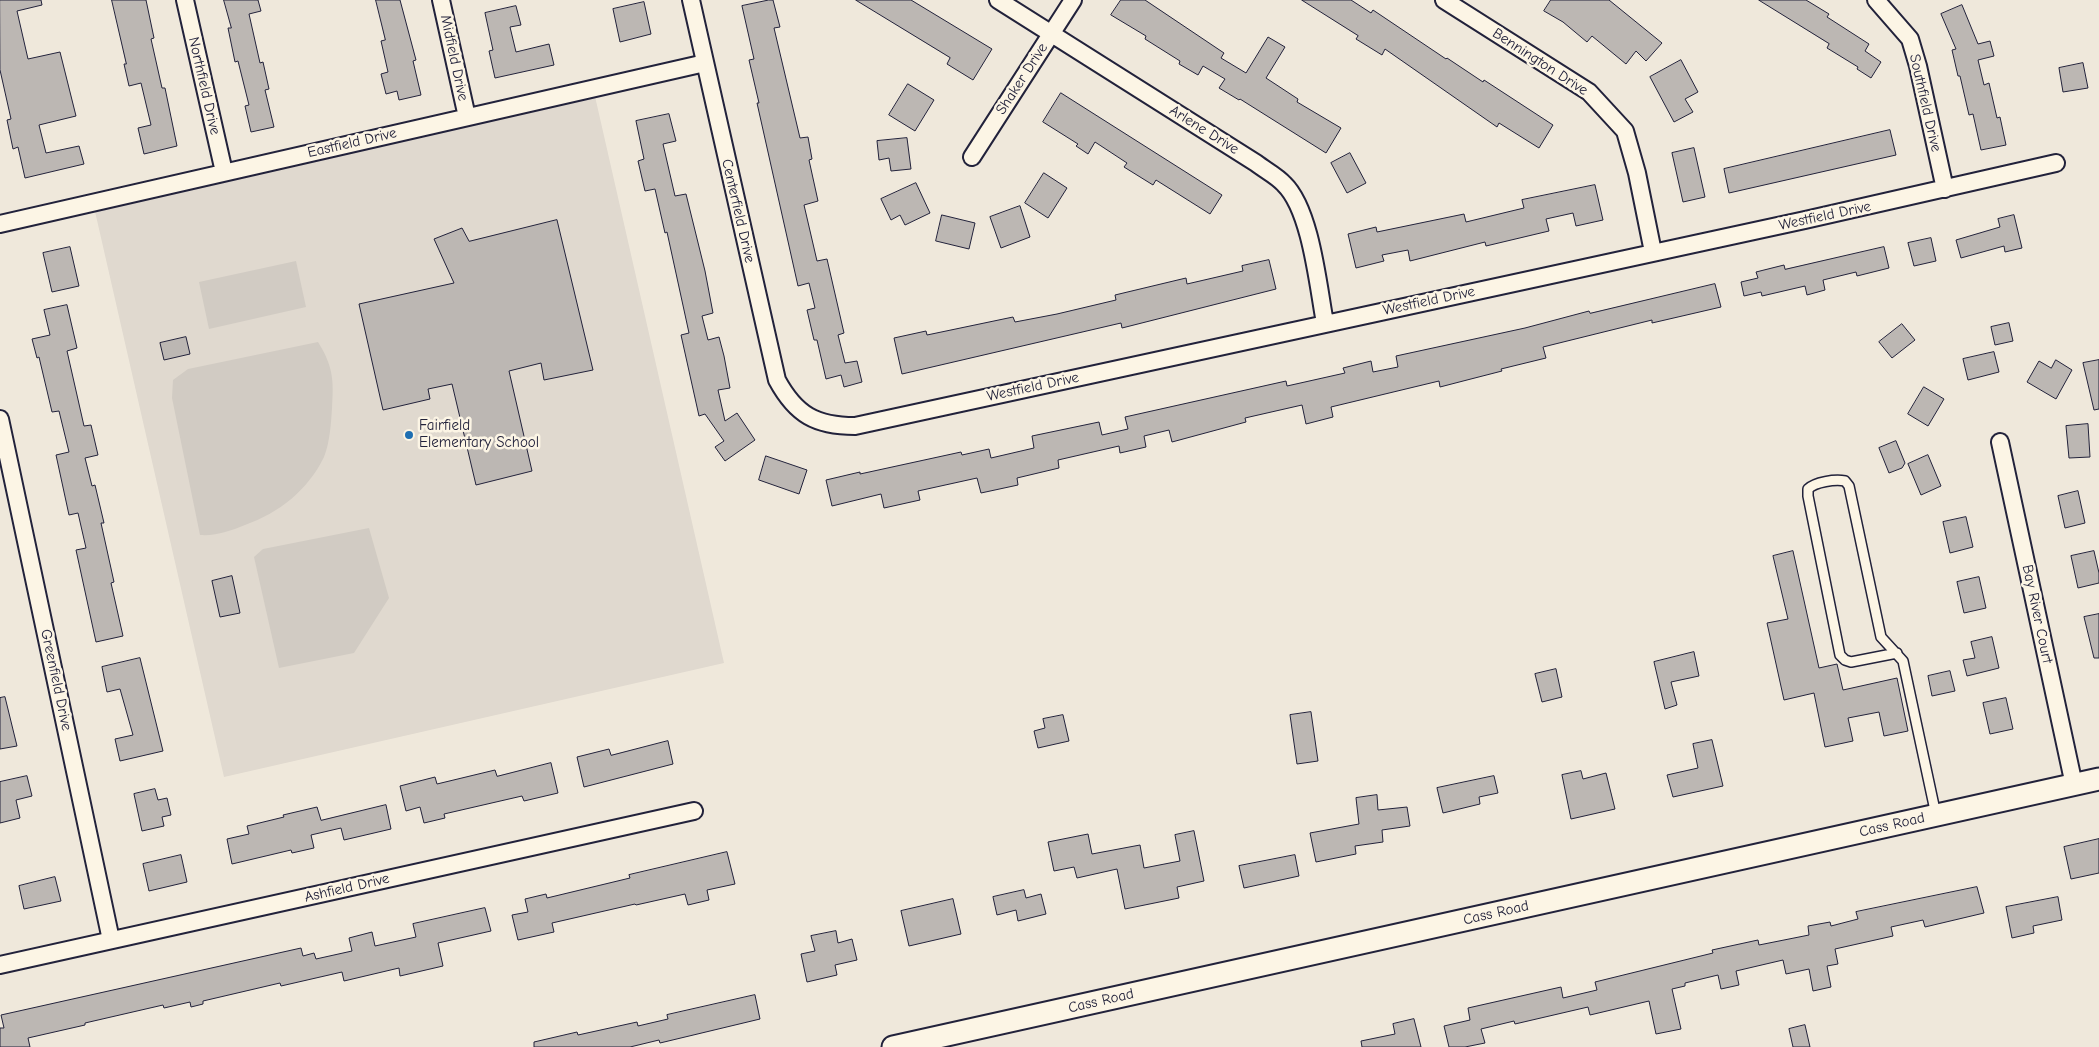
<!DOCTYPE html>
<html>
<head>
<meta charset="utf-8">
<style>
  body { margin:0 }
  canvas { display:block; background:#efe8db }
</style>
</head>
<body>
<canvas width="2099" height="1047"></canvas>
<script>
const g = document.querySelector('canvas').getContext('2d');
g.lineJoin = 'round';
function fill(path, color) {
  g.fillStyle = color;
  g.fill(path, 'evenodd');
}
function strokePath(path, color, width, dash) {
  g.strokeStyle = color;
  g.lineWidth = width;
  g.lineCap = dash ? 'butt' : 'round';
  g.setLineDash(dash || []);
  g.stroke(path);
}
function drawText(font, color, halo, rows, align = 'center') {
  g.font = font + ' "Comic Neue",sans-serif';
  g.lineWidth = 5;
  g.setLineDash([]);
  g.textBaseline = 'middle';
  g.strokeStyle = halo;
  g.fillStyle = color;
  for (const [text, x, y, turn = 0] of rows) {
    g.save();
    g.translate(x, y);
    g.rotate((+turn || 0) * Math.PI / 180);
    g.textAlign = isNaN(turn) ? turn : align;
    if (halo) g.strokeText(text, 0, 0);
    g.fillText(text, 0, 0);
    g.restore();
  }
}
fill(new Path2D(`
  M594 92 724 663 224 777 94 207Z`), '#e0d9cf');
fill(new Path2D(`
  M296 261 306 307 209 329 199 282Z
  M318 342C333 366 334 380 332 408 331 423 330 442 324 457 308 490 279 513 245 525 230 531 217 536 200 535L172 398 173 380 188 369Z
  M369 528 389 598 354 653 279 668 254 557 263 549Z`), '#d1cbc3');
const building = new Path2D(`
  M0 0H41L42 5 17 11 28 59 60 52 76 116 39 125 46 153 79 146 84 164 25 178 18 147 13 149 7 120 11 119 0 70Z
  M112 0H146L154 38 151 39 162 88H165L177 146 144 154 138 128 151 125 141 83 129 86 124 64H126Z
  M224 0H258L261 11 249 14 260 63 263 62 269 89 265 90 274 127 251 132 245 106 249 105 238 61 235 62 228 28H231Z
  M376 0H400L416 60 413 61 421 95 399 100 397 91 386 94 381 74 388 72 381 41 385 40Z
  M769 0H773L780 27 774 28 800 138 808 137 812 159 809 160 818 201 804 205 817 261 827 259 844 333 838 335 845 363 857 361 862 382 844 387 841 375 826 379 817 340H814L807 310 815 308 809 283 798 286 757 103H759L749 60 754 59 742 6Z
  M856 0H911L992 49 973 80 947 64 950 58Z
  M1121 0H1145L1224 53 1221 58 1246 73 1268 37 1285 47 1266 78 1298 99 1297 102 1341 128 1326 153 1240 99 1239 100 1219 88 1225 79 1203 66 1198 75 1179 64 1180 61 1145 39 1146 36 1111 15Z
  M1302 0H1351L1371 13 1373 10 1446 59 1447 58 1483 82 1484 80 1553 125 1539 148 1499 123 1497 127 1385 49 1382 55 1356 39 1358 36Z
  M1551 0H1609L1662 43 1646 61 1636 51 1626 64 1592 36 1587 42 1563 22 1544 11Z
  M1759 0H1806L1829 14 1827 17 1869 44 1865 51 1881 62 1871 78 1857 69 1858 67 1827 48 1829 44Z
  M644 2 651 34 620 42 613 9Z
  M1962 5 1978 44 1990 41 1994 56 1978 60 1984 85 1989 83 1997 118 2000 117 2006 145 1981 150 1973 114 1969 115 1960 76H1958L1952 50 1956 49 1941 14Z
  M516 6 521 25 510 27 516 52 549 44 554 65 495 78 489 51 493 50 485 13Z
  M1681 60 1698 92 1685 99 1693 112 1674 122 1650 77Z
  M2083 63 2088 88 2063 92 2059 68Z
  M908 84 934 100 915 131 889 115Z
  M1061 93 1222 195 1210 214 1156 180 1153 185 1124 167 1127 163 1095 142 1088 154 1076 146 1078 144 1043 122Z
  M669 114 676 141 663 144 675 196 686 194 705 271 713 313 702 316 708 340 719 337 724 356 730 388 718 390 725 421 737 413 755 440 725 461 715 447 724 441 705 414 699 416 681 335 689 333 667 232 665 233 655 189 645 191 638 161 644 159 636 121Z
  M1890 130 1896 155 1729 193 1724 169Z
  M907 138 911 169 891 171 889 158 879 160 877 141Z
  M1694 148 1705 197 1683 202 1672 153Z
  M1350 153 1366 183 1347 193 1331 163Z
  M1044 173 1067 188 1048 218 1025 203Z
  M916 183 930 213 905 225 900 215 891 220 881 199Z
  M1595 185 1603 220 1576 226 1573 213 1546 219 1549 231 1486 246 1485 242 1410 261 1408 250 1382 255 1384 261 1356 268 1348 234 1376 227 1377 232 1464 214 1466 222 1524 208 1522 200Z
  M1020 206 1030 237 1001 248 990 217Z
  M942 215 975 223 969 249 936 241Z
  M2014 215 2022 248 2005 252 2004 246 1961 258 1956 240 2000 227 1998 219Z
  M557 220 593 370 544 380 541 363 509 371 532 471 476 485 452 384 428 389 430 399 383 410 359 304 454 283 434 239 462 228 469 241Z
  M1931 238 1936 261 1914 266 1908 243Z
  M70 247 79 286 52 292 43 253Z
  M1884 247 1889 268 1857 276 1856 272 1823 280 1825 290 1807 295 1805 286 1762 296 1761 292 1744 296 1741 282 1758 278 1756 272 1784 265 1785 269Z
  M1269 260 1276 289 1122 328 1121 323 902 374 894 338 926 331 927 335 1013 317 1015 322 1057 314 1116 300 1115 295 1186 278 1187 284 1243 271 1242 266Z
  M1715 284 1721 307 1652 323V320L1543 347 1546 358 1501 369 1502 371 1467 380 1440 387 1439 381 1331 407 1333 417 1306 424 1302 405 1245 418 1246 422 1172 442 1169 430 1144 436 1146 447 1120 453 1119 446 1058 460 1059 468 1017 478 1018 485 981 493 977 478 918 491 920 500 884 508 881 494 832 506 826 480 860 472V474L961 452 962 455 989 449 991 458 1034 448 1032 436 1099 422 1102 435 1128 429 1125 417 1286 381 1287 386 1345 373 1343 368 1371 361 1373 372 1398 367 1396 356 1525 328 1589 311 1590 313Z
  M67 305 77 348 67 351 84 426 91 425 98 455 85 458 92 486 95 485 104 523H101L114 582 111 583 123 636 96 642 76 550 86 548 78 513 69 515 56 455 69 452 59 411 52 412 39 357 37 358 32 339 50 335 44 310Z
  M2009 323 2013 341 1995 345 1991 327Z
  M1902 324 1915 340 1892 358 1879 342Z
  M186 337 190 354 164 360 160 343Z
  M1994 352 1999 372 1968 380 1963 359Z
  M2056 360 2072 370 2056 399 2027 382 2039 361 2051 368Z
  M2099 360V409L2094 410 2083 363Z
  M1924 387 1944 399 1928 426 1908 414Z
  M2088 424 2090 457 2069 458 2066 426Z
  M1896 441 1905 463 1902 468 1889 473 1879 448Z
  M1928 455 1941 486 1921 495 1908 464Z
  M766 456 807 470 799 494 759 480Z
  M2078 491 2085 523 2065 528 2058 496Z
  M1966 517 1973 547 1950 553 1943 522Z
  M1793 551 1819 668 1837 664 1843 690 1897 678 1908 731 1884 736 1879 712 1848 718 1853 741 1825 747 1814 693 1784 700 1767 623 1788 619 1773 556Z
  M2094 551 2099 573V583L2078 588 2071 556Z
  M232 576 240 613 220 617 212 581Z
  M1979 577 1986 608 1964 613 1957 582Z
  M2099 614V658H2094L2084 617Z
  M1992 637 1999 668 1967 676 1963 660 1975 658 1971 642Z
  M1694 652 1699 676 1671 682 1677 705 1665 709 1654 662Z
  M140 658 163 751 120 761 115 739 133 735 120 689 107 692 102 667Z
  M1556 669 1562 697 1542 702 1535 674Z
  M1950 671 1955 691 1932 696 1928 676Z
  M5 697 17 746 0 749V698Z
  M2006 698 2013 729 1990 734 1983 703Z
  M1311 712 1318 761 1297 764 1290 715Z
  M1063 715 1069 741 1038 748 1034 731 1045 728 1043 719Z
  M1712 740 1723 786 1673 797 1667 775 1698 768 1693 744Z
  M668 741 673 764 584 787 577 757 609 749 611 755Z
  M551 763 558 793 524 801 522 796 444 814 445 818 424 823 420 807 406 811 400 786 435 777 437 784 495 770 497 776Z
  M1581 771 1583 779 1606 773 1615 809 1571 819 1562 775Z
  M27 776 32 796 16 800 20 818 0 823V782Z
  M1494 776 1498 793 1479 797 1480 804 1443 813 1437 788Z
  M155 789 158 800 167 798 171 815 162 817 164 826 142 831 134 794Z
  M1377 795 1378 810 1407 807 1410 826 1382 830 1383 842 1355 846 1356 854 1316 862 1310 833 1359 824 1356 798Z
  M386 805 391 829 344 840 341 828 311 835 314 848 292 853 291 850 232 864 227 839 249 834 247 826 284 817 283 815 317 807 321 820Z
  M1194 831 1204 881 1177 887 1179 898 1125 909 1117 869 1077 878 1074 867 1054 871 1048 842 1088 834 1092 854 1140 845 1144 868 1180 861 1175 835Z
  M2099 839V873L2071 879 2064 847Z
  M727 852 735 884 707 890 709 900 688 905 685 894 636 905 635 904 552 923 554 932 518 940 512 915 528 912 525 899 546 894 547 898 630 878 629 875Z
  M181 855 187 882 149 891 143 864Z
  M1295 855 1299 876 1244 888 1239 866Z
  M55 877 61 901 24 909 19 886Z
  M1977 887 1984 913 1925 927 1923 920 1891 927 1893 936 1835 949 1838 964 1827 966 1831 987 1813 991 1809 969 1786 974 1783 960 1736 971 1739 985 1721 989 1718 975 1685 983V986L1672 989 1681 1029 1656 1034 1649 1001 1590 1015 1588 1007 1515 1024 1514 1021 1481 1029 1485 1043 1465 1047H1449L1444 1026 1470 1020 1468 1008 1561 987 1563 998 1597 990 1595 982 1713 953 1712 950 1758 940 1759 945 1809 935 1808 926 1830 922 1831 926 1858 919 1856 912Z
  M1024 890 1026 898 1041 894 1046 914 1018 921 1016 910 997 915 993 897Z
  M2058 897 2062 920 2033 926 2034 933 2012 938 2006 907Z
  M953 899 961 934 909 946 901 911Z
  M485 908 491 931 438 943 443 966 400 976 399 968 344 981 342 972 281 986 280 983 203 1001V1004L191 1007 190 1002 164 1008 163 1005 85 1023V1025L28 1038 30 1047H0V1028H4L1 1015 301 948 303 956 314 953 316 959 352 951 349 938 372 932 375 946 416 937 413 924Z
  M836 931 838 943 852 939 857 960 835 965 837 975 807 982 801 954 815 951 811 936Z
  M755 995 760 1019 660 1043 659 1040 630 1047H534V1042L577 1032 578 1035 637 1022 638 1026 668 1019 667 1015Z
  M1414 1019 1421 1047H1362L1361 1041 1395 1034 1393 1024Z
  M1805 1025 1810 1047H1793L1789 1029Z`);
fill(building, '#bcb7b3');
strokePath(building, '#22223b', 1);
const service = new Path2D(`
  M1897 653 1851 662 1845 660 1840 655 1808 496V489C1815 482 1835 479 1845 481L1849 486 1881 637 1903 661 1936 815`);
const minor = new Path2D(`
  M185 0 224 172
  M441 0 467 117
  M691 0 777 380C796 415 816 426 855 426L1805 220 2056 163
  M998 0 1256 163C1265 170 1277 176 1284 184 1311 210 1318 286 1325 323
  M1444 0 1589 92 1625 131 1637 173 1653 252
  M1876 0 1910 39 1918 66 1945 189
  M972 157 1073 0
  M0 224 705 63
  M0 419 111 940
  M2000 442 2074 785
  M0 965 694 811`);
const tertiary = new Path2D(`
  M893 1047 2099 779`);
strokePath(service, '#22223b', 12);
strokePath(minor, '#22223b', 20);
strokePath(tertiary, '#22223b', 25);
strokePath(service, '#fcf5e5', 9);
strokePath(minor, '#fcf5e5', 16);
strokePath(tertiary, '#fcf5e5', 21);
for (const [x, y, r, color] of [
  [409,435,5,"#1f6fb2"]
]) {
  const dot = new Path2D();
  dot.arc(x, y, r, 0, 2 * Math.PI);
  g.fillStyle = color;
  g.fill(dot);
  strokePath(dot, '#fcf5e5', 2);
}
drawText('15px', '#22223b', '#fcf5e5', [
  ["Midfield Drive",454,58,78],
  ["Bennington Drive",1540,62,33],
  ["Shaker Drive",1022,79,-57],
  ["Northfield Drive",204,86,77],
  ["Southfield Drive",1925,103,77],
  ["Arlene Drive",1204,130,32],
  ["Eastfield Drive",352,143,-13],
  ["Centerfield Drive",738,211,77],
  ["Westfield Drive",1825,216,-12],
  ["Westfield Drive",1429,301,-12],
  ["Westfield Drive",1033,387,-12],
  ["Bay River Court",2037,614,78],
  ["Greenfield Drive",56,680,78],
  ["Cass Road",1892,825,-13],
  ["Ashfield Drive",347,888,-13],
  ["Cass Road",1496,913,-13],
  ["Cass Road",1101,1001,-13]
]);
drawText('15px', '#22223b', '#fcf5e5', [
  ["Fairfield",419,426],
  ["Elementary School",419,443]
], 'left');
</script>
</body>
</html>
